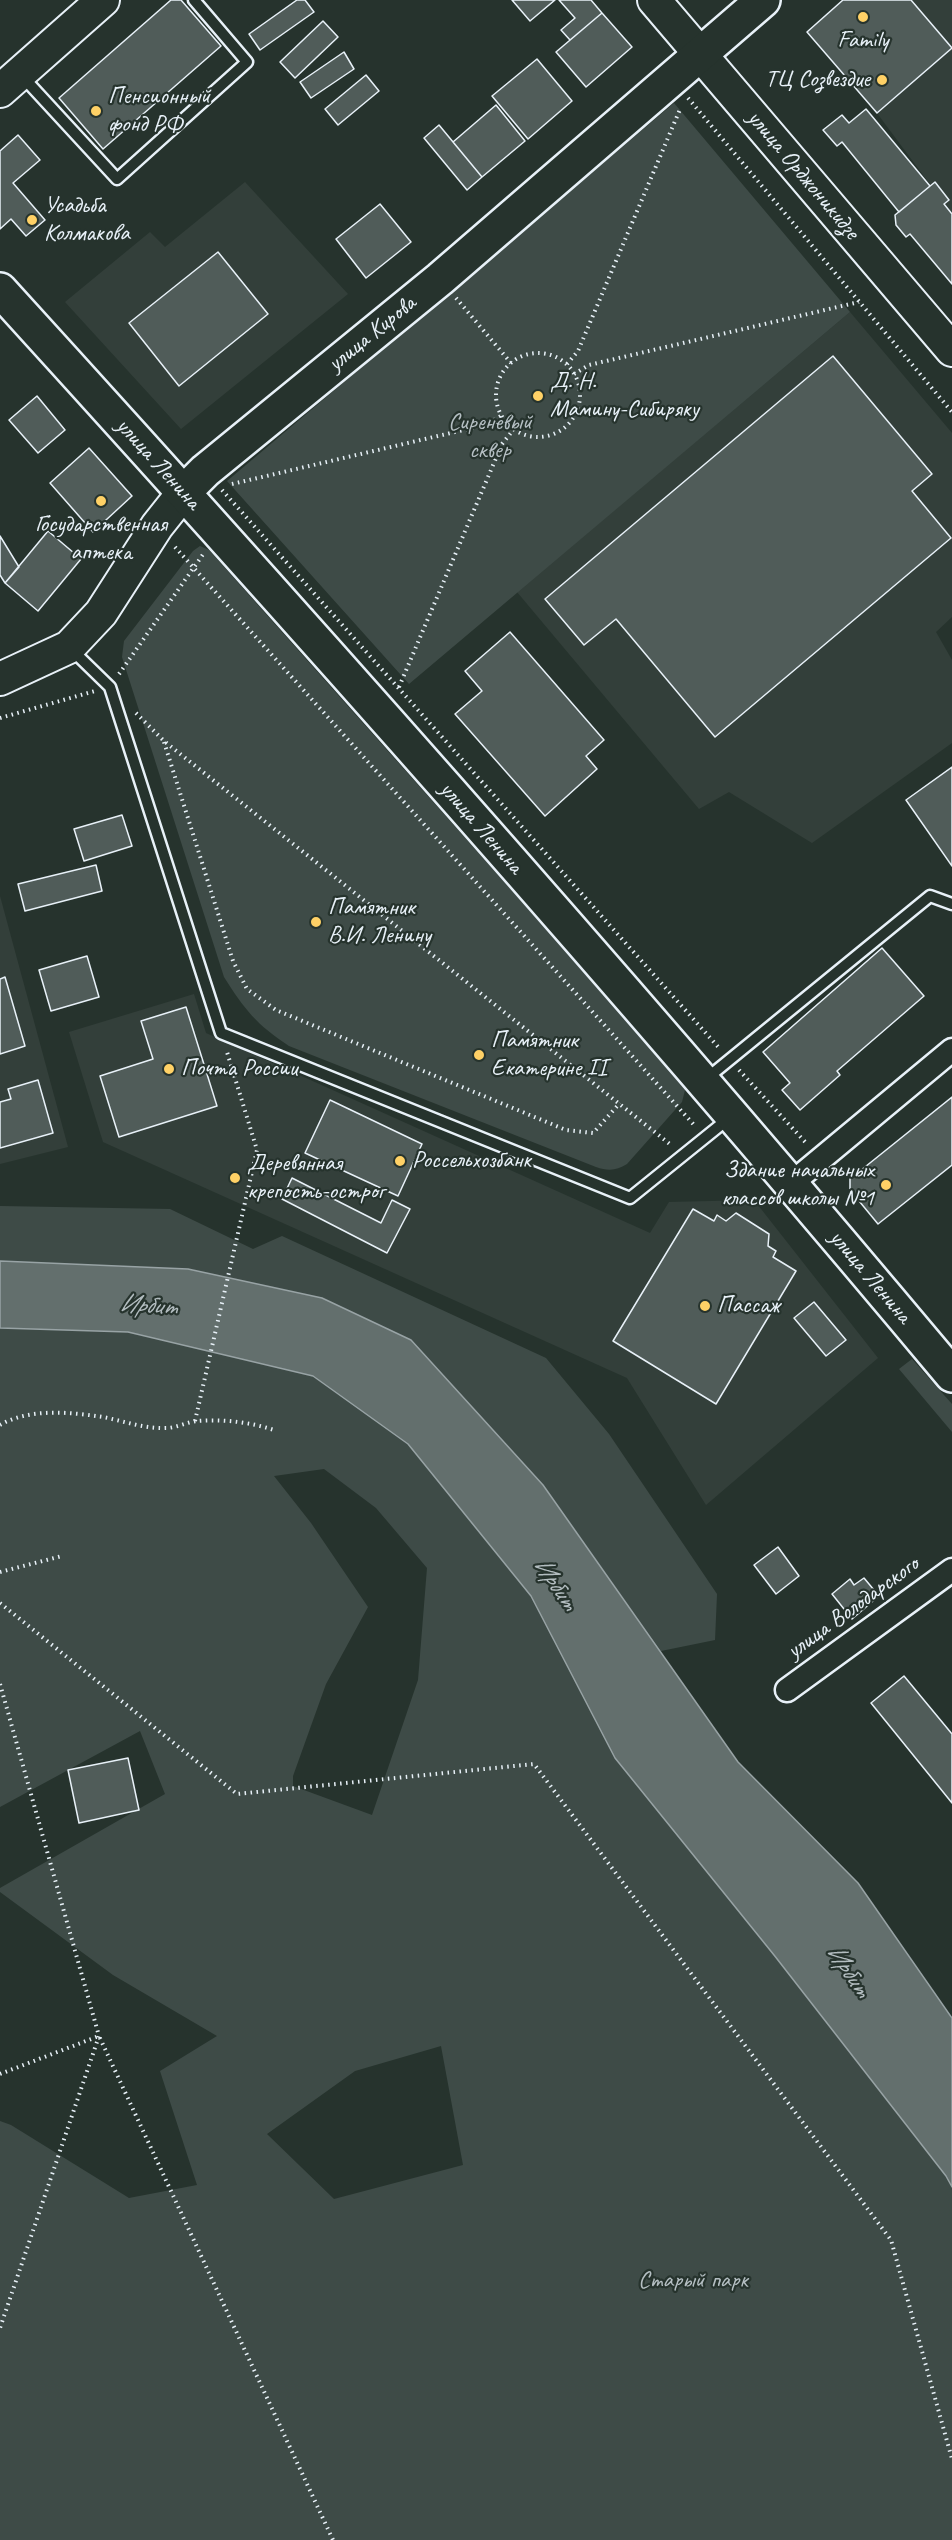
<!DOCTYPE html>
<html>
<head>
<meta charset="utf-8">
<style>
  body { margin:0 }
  canvas { display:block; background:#26332d }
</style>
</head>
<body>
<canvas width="952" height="2540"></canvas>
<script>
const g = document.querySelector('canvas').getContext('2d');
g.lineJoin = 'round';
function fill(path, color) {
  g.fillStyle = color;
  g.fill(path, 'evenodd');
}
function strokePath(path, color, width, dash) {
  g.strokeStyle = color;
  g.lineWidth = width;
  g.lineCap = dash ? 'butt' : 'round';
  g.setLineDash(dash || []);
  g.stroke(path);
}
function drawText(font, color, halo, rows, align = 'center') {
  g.font = font + ' Caveat,sans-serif';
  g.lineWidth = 4.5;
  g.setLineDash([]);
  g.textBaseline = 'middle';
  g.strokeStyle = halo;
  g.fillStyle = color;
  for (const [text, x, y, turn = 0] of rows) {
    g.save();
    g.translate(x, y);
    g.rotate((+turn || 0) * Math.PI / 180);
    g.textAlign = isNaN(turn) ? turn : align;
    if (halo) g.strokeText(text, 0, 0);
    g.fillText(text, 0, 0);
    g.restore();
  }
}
fill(new Path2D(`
  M911 0H952V214L877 113 952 48Z
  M245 182 348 294 181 429 65 302 150 232 165 247Z
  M850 312 952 433V617L936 632 952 660V743L812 843 729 792 699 809 517 592Z
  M0 896 68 1147 0 1164Z
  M194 994 206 1033 650 1233 669 1202 754 1200 878 1358 706 1505 627 1378 103 1142 69 1032Z`), '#333f3a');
fill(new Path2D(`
  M674 103 850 312 409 684 227 481Z
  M200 546 209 550 686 1086 682 1102 627 1164C616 1171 608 1171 596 1167L289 1046C257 1025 244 1009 224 977L122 657 124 641 193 551Z
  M0 1206 170 1209 253 1249 282 1236 546 1358 609 1434 717 1594 715 1640 661 1651 543 1485 322 1298 188 1269 0 1261Z
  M0 1328 128 1332 313 1376 408 1444 531 1596 615 1758 774 1955 946 2176 952 2187V2540H0V2121L11 2125 129 2198 197 2185 160 2071 217 2036 113 1975 0 1892V1888L165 1794 140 1731 0 1807ZM324 1469 376 1508 427 1568 418 1680 372 1815 293 1786V1776L326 1684 368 1607 311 1523 274 1476ZM441 2046 463 2165 334 2199 267 2134 355 2071Z
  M912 1359 952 1404V1432L899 1369Z`), '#3e4b47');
const water = new Path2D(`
  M0 1261 188 1269 322 1298 411 1340 543 1485 738 1762 858 1883 952 2018V2187L946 2176 774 1955 615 1758 531 1596 408 1444 313 1376 128 1332 0 1328Z`);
fill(water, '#636f6d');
strokePath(water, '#98a3a5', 1.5);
const building = new Path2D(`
  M171 0H181L221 46 103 149 59 98Z
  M297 0H305L314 12 260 50 249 34Z
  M512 0H555L530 21Z
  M559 0H591L602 13 570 40 561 30 575 18Z
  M843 0H911L952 48 877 113 807 32Z
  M602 13 632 47 586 87 556 52Z
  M323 21 338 37 295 78 280 62Z
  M344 52 354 69 311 98 300 82Z
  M537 59 572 101 528 139 492 96Z
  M366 75 379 91 338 125 325 109Z
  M496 105 525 141 482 177 453 142Z
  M866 109 930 186 899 212 842 142 837 146 823 130 842 115 849 123Z
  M439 125 482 177 467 190 424 138Z
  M18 135 40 160 13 183 45 220 26 236 11 219 0 229V151Z
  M935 182 949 200 944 204 952 214V284L910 234 906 237 896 225 895 215Z
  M380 204 411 242 366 278 336 239Z
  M218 252 268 314 179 386 129 323Z
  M833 356 932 474 912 491 951 538 715 737 616 619 584 645 545 599Z
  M37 396 65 430 38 453 9 420Z
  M89 448 132 496 93 532 50 483Z
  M48 531 81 559 38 611 5 583Z
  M0 536 19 567 5 583 0 575Z
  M510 632 604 740 586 756 597 769 545 816 455 714 482 691 465 671Z
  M952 767V866L906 800Z
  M122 815 132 846 84 861 74 829Z
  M96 865 102 891 25 911 18 884Z
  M882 948 924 996 837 1071 840 1075 800 1110 782 1090 790 1083 763 1052Z
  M87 956 99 997 51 1011 39 970Z
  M5 977 25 1046 0 1054V979Z
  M186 1007 217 1106 119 1137 100 1076 153 1059 141 1021Z
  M38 1080 53 1133 0 1148V1102L11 1099 8 1089Z
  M952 1097V1165L878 1224 850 1190V1179Z
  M330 1100 422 1144 398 1196 305 1153Z
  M292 1178 381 1223 392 1200 410 1209 387 1253 282 1199Z
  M693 1209 714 1221 717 1215 726 1221 736 1213 769 1234 768 1246 776 1251 773 1257 796 1271 716 1404 613 1341Z
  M814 1302 846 1340 826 1356 794 1318Z
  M778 1547 799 1576 776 1594 754 1565Z
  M864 1578 879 1596 852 1619 832 1594 850 1579 854 1585Z
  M904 1676 952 1734V1803L871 1703Z
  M128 1758 139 1810 79 1823 68 1770Z`);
fill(building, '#505c59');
strokePath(building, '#e8f1f8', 1.5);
const lane = new Path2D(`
  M22 76 117 179 247 62 194 0
  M71 649 110 687 221 1033 630 1198 728 1119
  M706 1079 930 896 952 904`);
const street = new Path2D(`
  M792 1183 952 1050
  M787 1690 952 1570`);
const secondary = new Path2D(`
  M654 0 952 350
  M0 91 103 0
  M0 679 69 647 101 613 157 526 184 492`);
const primary = new Path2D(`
  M0 290C324 646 644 1006 952 1375
  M184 492 205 471 440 279 763 0`);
strokePath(lane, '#e8f1f8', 15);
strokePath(street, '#e8f1f8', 27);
strokePath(secondary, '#e8f1f8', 36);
strokePath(primary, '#e8f1f8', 38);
strokePath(new Path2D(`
  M688 98 952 412
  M456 298 511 363
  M496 395a42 42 0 1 1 84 0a42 42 0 1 1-84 0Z
  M567 364 578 351 681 107
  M574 374 589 365 859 302
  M232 484 485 425 501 416
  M222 490 720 1049
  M175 547 695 1126
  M119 674 204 553
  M399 687 502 444 514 429
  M136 713 164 741 671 1145
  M0 718 95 691
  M164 742 233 961 247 989 276 1010 566 1130 593 1133 620 1103
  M739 1070 807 1144
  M195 1421 257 1150 227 1052
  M0 1425C29 1408 70 1412 103 1417 124 1421 144 1429 166 1428 176 1428 187 1422 197 1421 223 1419 250 1422 274 1430
  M0 1572 62 1556
  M0 1603 237 1794 534 1764 891 2240 952 2459
  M0 1684 99 2036 0 2328
  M0 2074 99 2036 333 2540`), '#e8f1f8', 4, [1.5, 4.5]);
strokePath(lane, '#26332d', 10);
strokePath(street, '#26332d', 22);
strokePath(secondary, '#26332d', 32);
strokePath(primary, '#26332d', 33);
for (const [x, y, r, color] of [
  [863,17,6,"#ffd166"],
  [882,80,6,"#ffd166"],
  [96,111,6,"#ffd166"],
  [32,220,6,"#ffd166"],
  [538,396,6,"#ffd166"],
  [101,501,6,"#ffd166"],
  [316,922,6,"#ffd166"],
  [479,1055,6,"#ffd166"],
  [169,1069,6,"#ffd166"],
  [400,1161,6,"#ffd166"],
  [235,1178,6,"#ffd166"],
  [886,1185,6,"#ffd166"],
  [705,1306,6,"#ffd166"]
]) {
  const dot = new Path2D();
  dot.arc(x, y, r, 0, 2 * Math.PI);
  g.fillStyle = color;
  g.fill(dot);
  strokePath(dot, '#26332d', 2);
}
drawText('24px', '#e8f1f8', '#26332d', [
  ["Family",863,41,"center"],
  ["ТЦ Созвездие",870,80,"right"],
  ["Пенсионный",108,97],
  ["фонд РФ",108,125],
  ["Усадьба",44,206],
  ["Колмакова",44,234],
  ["Д. Н.",550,382],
  ["Мамину-Сибиряку",550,410],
  ["Государственная",101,525,"center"],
  ["аптека",101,553,"center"],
  ["Памятник",328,908],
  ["В.И. Ленину",328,936],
  ["Памятник",491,1041],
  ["Екатерине II",491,1069],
  ["Почта России",181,1069],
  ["Россельхозбанк",412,1161],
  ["Деревянная",247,1164],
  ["крепость-острог",247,1192],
  ["Здание начальных",874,1171,"right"],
  ["классов школы №1",874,1199,"right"],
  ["Пассаж",717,1306]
], 'left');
drawText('24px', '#e8f1f8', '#26332d', [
  ["улица Орджоникидзе",803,175,50],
  ["улица Кирова",372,334,-39],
  ["улица Ленина",158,464,48],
  ["улица Ленина",481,828,49],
  ["улица Ленина",870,1277,50],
  ["улица Володарского",853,1608,-36]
]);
drawText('24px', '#b5bfc3', '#26332d', [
  ["Сиреневый",490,423],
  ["сквер",490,451],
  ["Старый парк",693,2281]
]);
drawText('italic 26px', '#b3bdc0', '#26332d', [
  ["Ирбит",148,1306,4],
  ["Ирбит",555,1584,56],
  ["Ирбит",848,1971,56]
]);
</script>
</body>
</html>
